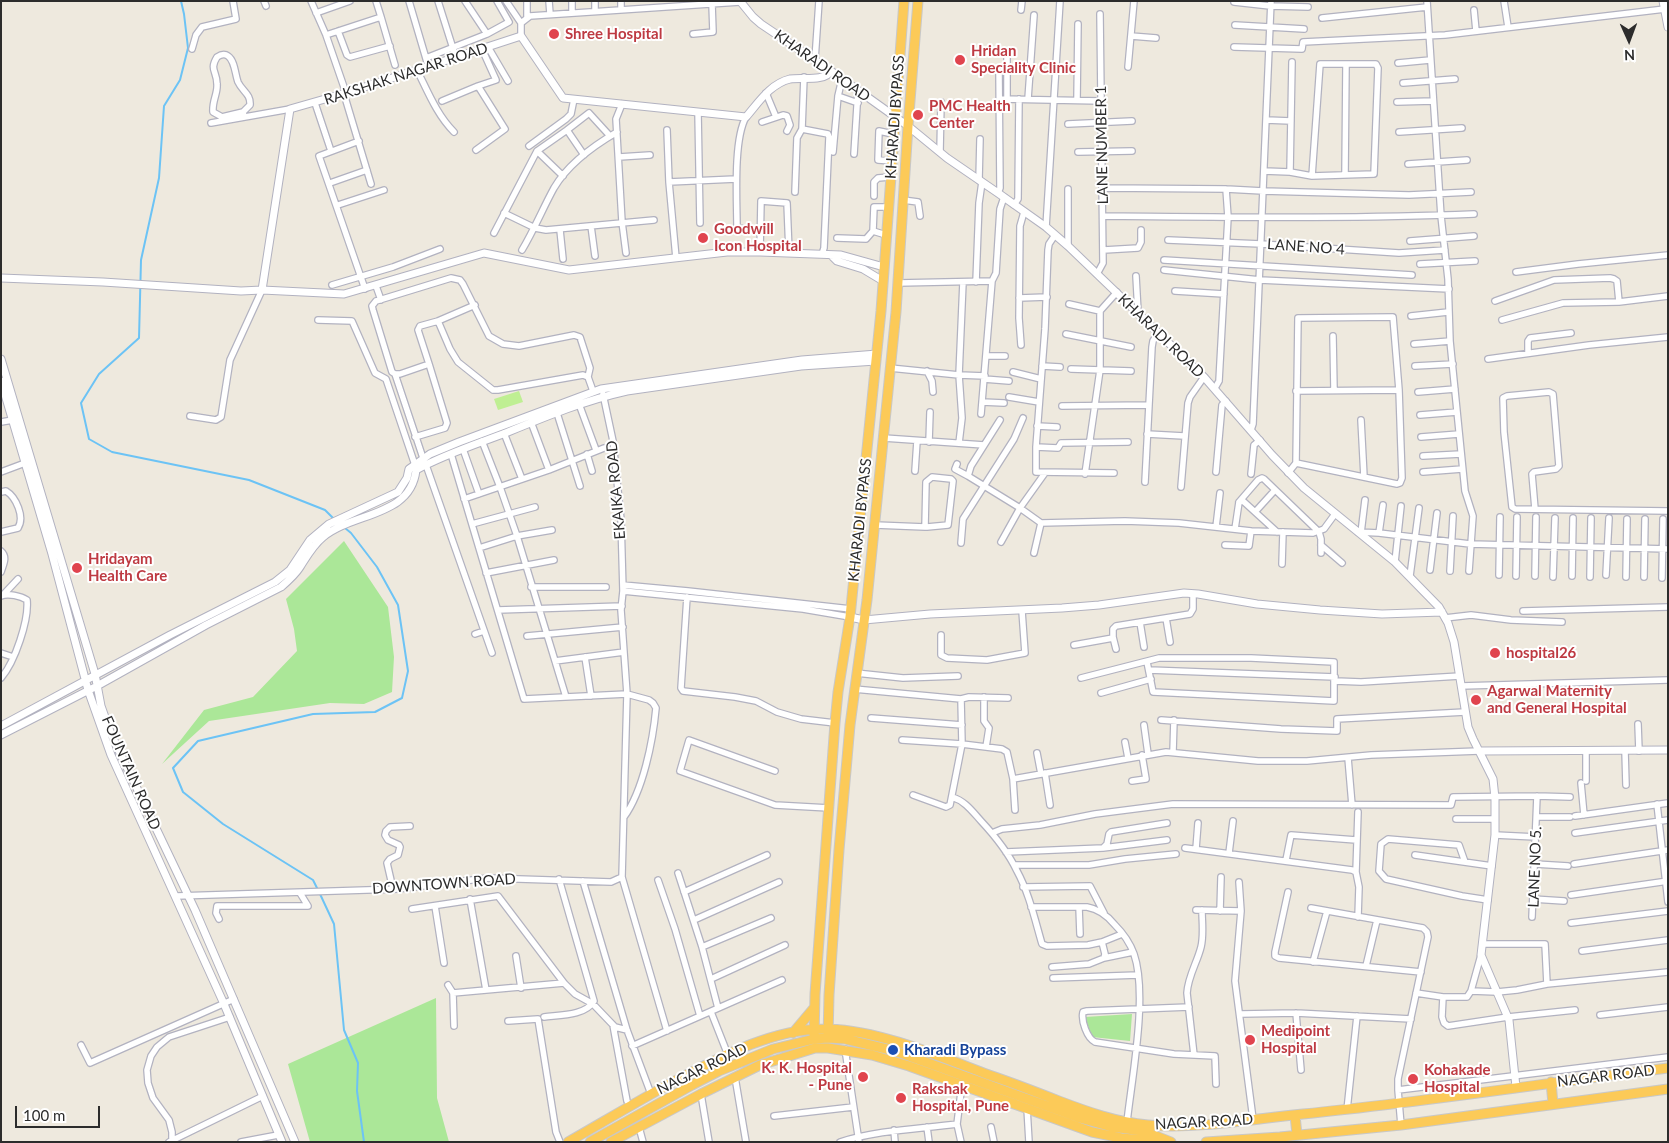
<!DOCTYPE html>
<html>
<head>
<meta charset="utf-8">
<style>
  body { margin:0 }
  #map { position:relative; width:1669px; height:1143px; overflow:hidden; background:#eee9de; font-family:Lato,sans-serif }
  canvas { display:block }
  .frame { position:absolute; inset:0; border:2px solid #2c2c2c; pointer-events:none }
  .north { position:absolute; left:1604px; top:15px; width:50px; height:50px; -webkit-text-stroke:4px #fff; paint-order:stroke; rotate:178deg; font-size:14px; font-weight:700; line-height:20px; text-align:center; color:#2c2c2c }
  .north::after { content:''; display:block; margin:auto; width:18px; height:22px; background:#2c2c2c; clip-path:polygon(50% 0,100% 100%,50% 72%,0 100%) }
  .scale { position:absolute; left:15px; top:1106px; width:85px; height:22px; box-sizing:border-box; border:2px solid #2c2c2c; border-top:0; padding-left:6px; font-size:15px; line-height:18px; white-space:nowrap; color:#2c2c2c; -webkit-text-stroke:4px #fff; paint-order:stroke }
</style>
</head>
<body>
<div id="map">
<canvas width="1669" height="1143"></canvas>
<div class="frame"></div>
<div class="north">N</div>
<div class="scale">100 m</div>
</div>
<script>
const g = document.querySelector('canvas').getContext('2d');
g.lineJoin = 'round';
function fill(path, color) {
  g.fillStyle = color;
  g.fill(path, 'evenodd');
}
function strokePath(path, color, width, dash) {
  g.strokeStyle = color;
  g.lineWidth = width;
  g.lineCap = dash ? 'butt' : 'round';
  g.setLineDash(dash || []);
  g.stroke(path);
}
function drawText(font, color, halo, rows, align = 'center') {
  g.font = font + ' Lato,sans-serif';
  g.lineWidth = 4;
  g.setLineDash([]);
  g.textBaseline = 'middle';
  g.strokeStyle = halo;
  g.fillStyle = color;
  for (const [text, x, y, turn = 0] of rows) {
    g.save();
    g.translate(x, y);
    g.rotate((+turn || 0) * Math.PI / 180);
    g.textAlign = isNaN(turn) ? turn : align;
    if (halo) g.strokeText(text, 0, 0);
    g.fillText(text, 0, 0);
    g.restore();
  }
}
fill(new Path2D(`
  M344 541 388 607 394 657 392 692 364 704 330 703 209 721 162 764 204 710 253 697 297 651 294 629 286 599Z
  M436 998 437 1098 449 1142H310L288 1064Z
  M1132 1014 1130 1041 1092 1037 1085 1017Z`), '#abe798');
fill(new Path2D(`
  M519 391 523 402 498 410 494 399Z`), '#bfef93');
strokePath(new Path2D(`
  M181 1 184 14 188 48 180 80 164 106 159 178 141 260 139 338 99 374 81 403 89 439 112 452 249 480 325 510 335 520
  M318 890 313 880 223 824 183 792 173 768 198 741 313 714 375 712 402 698 408 671 398 605 377 567 351 533 345 528
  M320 894 334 924 344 1030 358 1063 357 1091 364 1142`), '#6cc3f5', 2);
const minor = new Path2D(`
  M264 1 266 6
  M311 1 326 35 346 93
  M376 1 381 17
  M409 1 427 62
  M438 1 456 58
  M465 1 487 34
  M506 1 521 23
  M527 1V17
  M549 1 550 14
  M572 1V13
  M595 1V11
  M621 1V10
  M1427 1 1441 216 1448 279 1450 341 1465 491 1473 516 1469 571
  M1504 1 1508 27
  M1234 2 1270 6 1308 7
  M1021 10 1022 1
  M1474 10 1476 31
  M316 13 350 1
  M1322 18 1427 7
  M1235 25 1304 29
  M338 31 347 55 350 57 390 46
  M693 34 713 32 712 4
  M326 35 381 17 395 65
  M521 36V23L530 16 740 2
  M1131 36 1156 38
  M488 47 508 81
  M1234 47 1302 49 1303 42 1445 35 1665 9
  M192 49 196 35 202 27 236 19 233 1
  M426 58 487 34 509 22 497 1
  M815 60 819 1
  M1398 63 1430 60
  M1128 67 1134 1
  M417 70C428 92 437 115 454 132
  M804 77 802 129 828 134 829 137 824 248 822 254
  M1403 83 1455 79
  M766 93 776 117
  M344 94 371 184
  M838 96 858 103
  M1001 99 1101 101
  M1007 99V51
  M1028 99 1034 15
  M1077 100 1078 24
  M442 101 478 86
  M1397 102 1433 101
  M315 103 331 151
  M622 104 616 119 622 222 626 253
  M243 112 250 105C251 94 242 91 238 82 235 74 235 61 228 56 224 53 220 55 217 57 209 70 217 71 217 84 218 93 212 101 213 112L222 117 243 112 244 117
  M698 112 700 223
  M746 117C733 140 737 201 737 228L760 230
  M1266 120 1291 121
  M762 122 783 115 787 116 790 125 787 131
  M211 123 290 109
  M1068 124 1132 121
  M567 130 589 113 610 136
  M667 130 669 182 676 258
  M1399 132 1462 128
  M359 141 319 156 365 289
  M529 146 566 119 571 114 574 99
  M476 150 505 129 478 86 496 80 482 49
  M537 151 563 176
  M833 152 838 96 842 79
  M940 152 941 102
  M1078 152 1132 151
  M854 154 858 90
  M619 157 650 155
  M892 161 878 160 879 131 893 134
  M1408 164 1467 160
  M1264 171 1290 172 1312 176 1374 174 1378 68 1376 64H1320L1312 176
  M1290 172 1292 62
  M1345 175 1346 65
  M979 180 980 139
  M669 182 736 179
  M330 183 367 170
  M1103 188 1226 189 1263 191 1409 195 1471 192
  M795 192 797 138 802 129
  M998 193 1000 188 999 72
  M874 196V182L878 178 890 177
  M903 200 918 202 920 216
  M338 205 384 190
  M1014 205 1018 199 1019 99
  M504 213 535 228 546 230 654 220
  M1104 216C1227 217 1351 219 1474 214
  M591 226 595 256
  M1046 227 1060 1
  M560 230 563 259
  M494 233 537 151 567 130 584 155
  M886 235 873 231 874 207H888
  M1055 235 1049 244 1048 250 1045 329 1036 447V472L1114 473
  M837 238 866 239 873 231
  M1168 240 1261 244 1399 253 1445 250
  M1410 241 1474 236
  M1068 246V189
  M522 250C534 230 543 208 554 188 568 164 593 146 617 132
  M1104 250 1138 248 1141 242V230
  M760 252 761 201 787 203 789 252
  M1164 260 1412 275
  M1420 264 1475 261
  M1164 270 1260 280 1449 289
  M1516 272 1578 264 1668 255
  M1097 274 1103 263 1100 14
  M1136 276 1138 312
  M976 282 979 203 982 182
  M898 283 992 281
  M332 285 393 267 440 249
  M376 286 381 300
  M1175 291 1224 294
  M1019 298 1047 297
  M1495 301 1554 280 1610 278 1614 279 1617 281 1619 302
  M1069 304 1100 311
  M1411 316 1448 312
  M318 320 352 321 375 373 386 379 416 468
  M1502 320 1563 303 1619 302 1668 296
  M438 321 475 305
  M1066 334 1131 347
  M1333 336 1334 390
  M1414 344 1450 341
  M1021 345 1019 318 1020 226 1024 212
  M1528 353V341L1530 338 1571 333
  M986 356H1005
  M1488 359 1589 345 1668 337
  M1042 366 1060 367
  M1415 366 1453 364
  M890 368 959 375 985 376
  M1071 369 1131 371
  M927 371 932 381 933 392
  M1013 372 1041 379
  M395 374H400L429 364 418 330 420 326 438 321 450 349 458 362 493 390H498L583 375 588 377 593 391
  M984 379 1009 381
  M1215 388 1219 381 1228 217 1226 189
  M1296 391 1399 390
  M1418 392 1455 389
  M603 394 613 441 621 520 623 591 621 610 627 694 622 877 667 1031
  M1009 397 1039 402
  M982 402 1004 403
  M579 404 596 450
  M1062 406 1148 405
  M557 413 580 486
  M981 414 992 281 996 273 1000 209 1004 197
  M1420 415 1457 412
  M190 416 216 420 221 417 230 360 262 290
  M1000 420 971 466 968 476 1020 508 1041 523 1125 521 1179 523 1251 531 1313 533 1324 529 1335 514
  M1361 420 1364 477
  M1 422 13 420
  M531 422 549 470
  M1037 426 1057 427
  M1251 430 1253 424 1271 1
  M504 433 522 479
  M1147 434 1184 436
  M415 437 445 428 447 423 429 364
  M1421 437 1459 434
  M884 438 984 445
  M482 441 500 487 517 536 566 697
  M929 442 930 412
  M959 443 962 418 959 375 963 282
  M1036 447 1058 448 1061 443 1128 442
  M463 449 479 494
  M451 454 524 699 627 694 649 700 653 703 656 708C653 741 643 791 624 817
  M587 454 592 471
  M1423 456 1461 454
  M423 458 395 374 392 372 373 310 372 306 376 301 451 278 460 280 463 284 489 336 503 344 519 346 574 335 580 337 590 368 588 377
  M957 464 955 469 968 476
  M426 465 492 653
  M915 471 917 441
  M1 472 25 463
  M1216 472 1222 405 1226 401
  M1423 472 1462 469
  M1288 473 1296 463 1298 318 1393 317 1399 390 1402 478 1400 483 1397 484 1296 463
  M1085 474 1100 370V311L1117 292
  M1251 474 1254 445 1260 440
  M1145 482 1152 347 1153 341 1158 332
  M1181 487 1188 403 1190 397 1204 377
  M1 492 6 491C16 497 25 517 18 528L1 532
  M464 499 549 470 604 448
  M1239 502 1258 480 1262 478 1264 479 1319 532 1321 539V553
  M1535 509 1532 474 1534 472 1556 469 1559 466 1553 394 1549 392 1507 396 1503 398 1504 432 1512 507 1515 509 1668 511
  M1255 512 1275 490
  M472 524 535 507
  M875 525 925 527H927L948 525 953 481 951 479 932 477 926 482 925 527
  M1216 527 1220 493
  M1235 529 1239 502 1243 501 1277 532
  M1358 532 1379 533 1470 544 1668 549
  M1361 533 1365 500
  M1379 533 1383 505
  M1001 542 1020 508 1045 473
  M961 543 963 519 1014 439 1023 418
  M1225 545 1249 546 1251 531
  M1321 545 1342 563
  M479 548 517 536 552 530
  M1 551C8 557 3 565 1 572
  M1034 553 1041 523
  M1395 562 1401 506
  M1282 564 1283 532
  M1430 570 1437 513
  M1450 571 1453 516
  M486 573 554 560
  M1499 575 1500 517
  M1606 575 1609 518
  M1410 576 1419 508
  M1516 576 1517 517
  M1535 576 1536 517
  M1572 576 1573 518
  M1553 577 1555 518
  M1590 577 1591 518
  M1626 577 1627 519
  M1644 577 1645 519
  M1662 578 1663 519
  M623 585 688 591 851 609
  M531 587H606
  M623 591 803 609 850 617
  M3 595 18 579
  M1 596C8 593 21 596 27 600 29 620 15 662 1 678
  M687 597 681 688 683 691 735 697 756 701 777 712 801 719 835 723
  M498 610 622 606
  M1523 611 1668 607
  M1166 618 1170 642
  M1445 618 1471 615 1511 620 1562 622
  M1140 622 1144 647
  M475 634 484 631
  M941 635V655L947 658 987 660 1025 653 1022 611
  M527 636 623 627
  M1113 637 1116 649
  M1074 645 1113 638V629L1116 626 1190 614 1193 609V594
  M1 653 13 657
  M585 657 591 696
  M555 661 624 652
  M1149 670 1335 677
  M856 673 903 678 958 676
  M1081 678 1159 658H1251L1334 662V701L1153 692 1147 662
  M1335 681 1361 682 1460 676
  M1461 686 1668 680
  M854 689 961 699 969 697 1008 698
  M1101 693 1151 679
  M984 697V721L989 728 986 747
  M871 718 962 725
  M1161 720 1281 729 1337 731V719L1465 712
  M1638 724 1639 751
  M1144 725 1148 754
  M902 740 962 744 1002 749 1007 752 1013 779 1015 810
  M1125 742 1128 758
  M1586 751V781
  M1625 751 1626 785
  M1173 752 1174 720
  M1037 753 1041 774
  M1348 758 1352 805
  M775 771 689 740 680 771 775 805 829 808
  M1045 773 1050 805
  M1013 779 1166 752 1258 761H1307L1371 755 1479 751
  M1132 781 1146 779 1142 755
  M1581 783 1584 815
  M913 795 946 807 950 805 962 744 961 699
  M952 797C965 801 972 811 981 821 995 836 1008 852 1017 871 1029 893 1035 920 1042 944L1047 946 1088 945 1102 942
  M1657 804 1668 902
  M1575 816 1668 803
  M1537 817H1570
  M1456 819H1495
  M992 833 1002 829 1040 825 1095 814 1173 804 1451 805 1453 797 1537 796 1570 797
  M1575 833 1668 820
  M1495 835 1536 837
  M1103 848 1167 840
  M1185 848 1352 870 1356 872 1359 887 1358 917
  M1196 849 1198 823
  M1006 852 1103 848 1107 844 1109 834 1111 832 1167 823
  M1229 853 1233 821
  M1415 855 1492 866
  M1286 860 1291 835 1356 840
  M1465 862 1459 845 1388 839 1381 844 1379 871 1386 879 1462 896 1488 900
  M1535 864 1568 866
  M1574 864 1668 850
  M1014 865H1089L1125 859 1176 854
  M1356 872 1358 812
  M678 873 702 947 718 1008
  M658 880 675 929 700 1016
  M583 881 627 1030 651 1094
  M1239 882 1241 911 1235 981 1253 1119
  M1023 887 1090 886 1104 913
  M393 889 387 863 390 859 398 855 400 847 399 845 388 840 385 835 386 831 390 827 410 826
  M684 892 767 855
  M1288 892 1275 952V956L1279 958 1421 972
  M1571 895 1668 881
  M177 896 398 889 488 878 611 882 622 877
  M470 899 486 990
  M1533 899 1564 901
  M435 906 444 963
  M1031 907H1087C1099 909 1107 915 1115 925 1123 933 1130 943 1134 954 1148 995 1132 1077 1127 1122
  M1079 907 1080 934
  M1311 908 1423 928 1427 932 1428 937 1398 1079V1090L1401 1125
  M412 909 498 896 564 983 575 994 593 1004 615 1027 627 1030
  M1196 910 1241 911
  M1220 911 1221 877
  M1532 917 1537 796
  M219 919 216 913 217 906H308L300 893
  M694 920 779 882
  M1571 923 1668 911
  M1482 944H1545L1547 984
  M702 947 771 918
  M1582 951 1668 940
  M516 956 521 988
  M1104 958 1133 952
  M1313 962 1327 911
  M1366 966 1377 920
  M1052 967 1089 964 1104 958 1105 954 1102 942 1122 934
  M1053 978 1138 975
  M711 979 785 945
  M448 985 453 993 564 983
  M1471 991 1497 992 1517 990 1547 984 1668 972
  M453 993 454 1026
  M1416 993 1443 997H1467L1471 991 1481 955
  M1443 997 1442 1017 1444 1023 1448 1026 1508 1017 1575 1010
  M1189 1007 1087 1011 1083 1012C1081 1021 1087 1038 1095 1042L1174 1054 1215 1056 1216 1084
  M711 1012 726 1050
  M1296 1013 1301 1070
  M1241 1014 1296 1013 1411 1019
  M1600 1015 1668 1007
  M544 1017C560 1015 585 1016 594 1001L559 879
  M508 1021 538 1019 556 1132 560 1142
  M613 1025 627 1101
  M81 1045 90 1063 234 999
  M632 1046 782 980
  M845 1049 859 1142
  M1194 1055 1187 993C1188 976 1197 963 1201 947 1204 935 1202 922 1202 910
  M735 1077 746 1142
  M1398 1090 1668 1057
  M701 1094 709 1142
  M1027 1108 1029 1142
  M1347 1110 1357 1016
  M774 1116 853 1107
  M639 1127 643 1142
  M927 1127 929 1142
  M991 1127 994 1142
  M894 1130 895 1142
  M169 1142 263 1096
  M172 1142V1132L169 1120 153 1098 148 1083 147 1070 151 1056 157 1047 169 1037 230 1017
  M241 1142 278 1135
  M840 1142C878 1130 918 1129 957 1124
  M961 1142 957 1124 962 1084`);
const tertiary = new Path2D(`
  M740 1 753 17 761 24 831 71 908 126 947 158 998 193 1046 227 1068 246 1204 377 1272 455 1304 488 1395 562 1439 607 1448 623 1454 642 1468 727 1473 739 1493 779 1495 798V835L1481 955 1509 1020 1516 1087
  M1663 1 1668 27
  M831 255 837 261 863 269 883 281
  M1 278 103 282 241 291 262 290 344 294 484 253 569 270 727 252H760L841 255 884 267
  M262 290 290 109 346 93 521 36 563 98 746 117C759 102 770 84 790 79 802 77 824 82 831 71
  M1 359 95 674 101 706 111 734 195 910 295 1142
  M1 381 52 554 88 690 111 755 224 1004 282 1142
  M850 617 864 620 930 614 1062 608 1099 605 1184 593 1198 594 1257 604 1320 610 1382 614 1442 612
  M1 726 170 635 275 582 290 570 310 540 329 524 398 492 407 478 409 469 430 454 459 442 601 389 802 360 877 354
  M1 735 97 686 206 625 281 587C288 581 295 575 300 567 307 556 313 545 323 537 353 512 411 517 416 470 445 454 477 444 508 432 547 416 586 400 627 391L801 366 876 361
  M1479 751 1668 750`);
const trunk = new Path2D(`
  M793 1033 814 1008
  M828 1038 829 995 839 850 850 725 867 600 896 312 908 126 918 1
  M814 1039 815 994 835 723 838 692 850 617 881 311 904 1
  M1551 1082 1553 1104
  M1295 1115 1297 1135
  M568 1142C603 1122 638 1101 673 1082 720 1057 775 1027 829 1029 881 1031 941 1057 989 1075 1013 1083 1036 1092 1059 1101 1088 1112 1116 1122 1148 1125 1199 1129 1252 1119 1303 1114 1425 1102 1546 1083 1668 1068
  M590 1142 692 1085 719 1071 773 1049 814 1039 828 1038 845 1039 895 1051 1080 1118 1112 1127 1143 1131 1171 1142
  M611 1142 701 1094 760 1065 815 1048H828L872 1055 909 1066 1092 1132 1121 1138 1166 1142
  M1206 1142 1280 1137 1401 1125 1668 1089`);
strokePath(minor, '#b2b2c0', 8);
strokePath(tertiary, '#b2b2c0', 9);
strokePath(trunk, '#c8c8c8', 11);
strokePath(minor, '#fff', 5.5);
strokePath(tertiary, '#fff', 7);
strokePath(trunk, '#fcca58', 9);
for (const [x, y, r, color] of [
  [554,34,6,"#e0444e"],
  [960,60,6,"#e0444e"],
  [918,115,6,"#e0444e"],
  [703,238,6,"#e0444e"],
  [77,568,6,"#e0444e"],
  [1495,653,6,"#e0444e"],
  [1476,700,6,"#e0444e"],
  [1250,1040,6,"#e0444e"],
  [893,1050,6,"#1a4fb4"],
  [863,1077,6,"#e0444e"],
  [1413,1079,6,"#e0444e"],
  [901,1098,6,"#e0444e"]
]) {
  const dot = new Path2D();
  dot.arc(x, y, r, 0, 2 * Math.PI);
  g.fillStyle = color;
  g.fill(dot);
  strokePath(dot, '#fff', 2);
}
drawText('bold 15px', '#be3a42', '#fff', [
  ["Shree Hospital",565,34],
  ["Hridan",971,51],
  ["Speciality Clinic",971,68],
  ["PMC Health",929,106],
  ["Center",929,123],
  ["Goodwill",714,229],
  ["Icon Hospital",714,246],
  ["Hridayam",88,559],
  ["Health Care",88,576],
  ["hospital26",1506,653],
  ["Agarwal Maternity",1487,691],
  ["and General Hospital",1487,708],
  ["Medipoint",1261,1031],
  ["Hospital",1261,1048],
  ["K. K. Hospital",852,1068,"right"],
  ["- Pune",852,1085,"right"],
  ["Kohakade",1424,1070],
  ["Hospital",1424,1087],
  ["Rakshak",912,1089],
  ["Hospital, Pune",912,1106]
], 'left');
drawText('15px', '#2c2c2c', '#fff', [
  ["KHARADI ROAD",822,66,35],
  ["RAKSHAK NAGAR ROAD",406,74,-18],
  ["KHARADI BYPASS",895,117,-86],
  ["LANE NUMBER 1",1102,145,-91],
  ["LANE NO 4",1306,247,4],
  ["KHARADI ROAD",1161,336,44],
  ["EKAIKA ROAD",616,490,-95],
  ["KHARADI BYPASS",860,520,-84],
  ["FOUNTAIN ROAD",131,773,66],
  ["LANE NO 5.",1535,867,-88],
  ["DOWNTOWN ROAD",444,884,-4],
  ["NAGAR ROAD",702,1069,-26],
  ["NAGAR ROAD",1606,1076,-7],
  ["NAGAR ROAD",1204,1122,-3]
]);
drawText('bold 15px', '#164399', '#fff', [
  ["Kharadi Bypass",904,1050]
], 'left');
</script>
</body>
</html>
